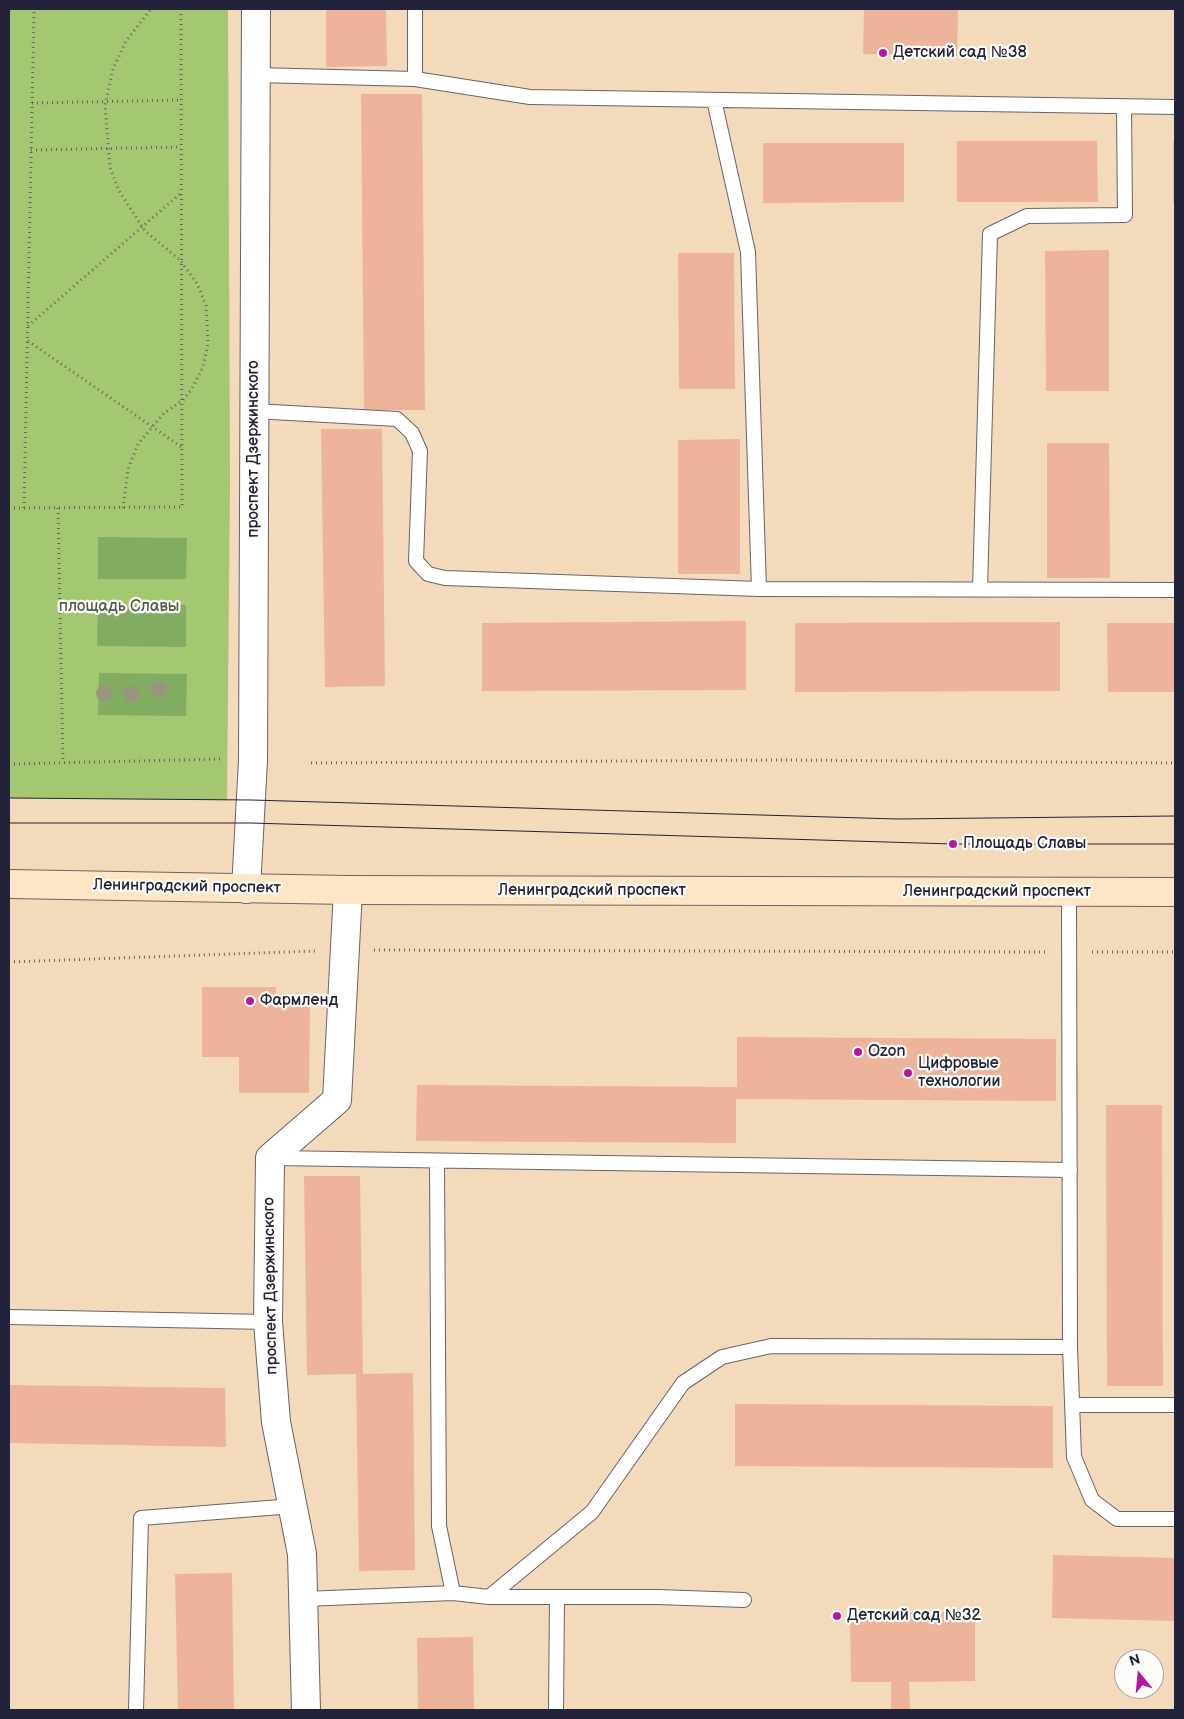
<!DOCTYPE html>
<html>
<head>
<meta charset="utf-8">
<style>
  body { margin:0 }
  #map { position:relative; width:1184px; height:1719px; overflow:hidden; background:#f2dabb; font-family:"Balsamiq Sans",sans-serif }
  canvas { display:block }
  .frame { position:absolute; inset:0; border:10px solid #22223b; pointer-events:none }
  .north { position:absolute; left:1114px; top:1649px; width:50px; height:50px; box-sizing:border-box; background:#fdfcf7; border:1px solid #a5a5ac; border-radius:50%; rotate:343deg; font-size:14px; font-weight:700; line-height:20px; text-align:center; color:#22223b }
  .north::after { content:''; display:block; margin:auto; width:18px; height:22px; background:#b5179e; clip-path:polygon(50% 0,100% 100%,50% 72%,0 100%) }
</style>
</head>
<body>
<div id="map">
<canvas width="1184" height="1719"></canvas>
<div class="frame"></div>
<div class="north">N</div>
</div>
<script>
const g = document.querySelector('canvas').getContext('2d');
g.lineJoin = 'round';
function fill(path, color) {
  g.fillStyle = color;
  g.fill(path, 'evenodd');
}
function strokePath(path, color, width, dash) {
  g.strokeStyle = color;
  g.lineWidth = width;
  g.lineCap = dash ? 'butt' : 'round';
  g.setLineDash(dash || []);
  g.stroke(path);
}
function drawText(font, color, halo, rows, align = 'center') {
  g.font = font + ' "Balsamiq Sans",sans-serif';
  g.lineWidth = 4.5;
  g.setLineDash([]);
  g.textBaseline = 'middle';
  g.strokeStyle = halo;
  g.fillStyle = color;
  for (const [text, x, y, turn = 0] of rows) {
    g.save();
    g.translate(x, y);
    g.rotate((+turn || 0) * Math.PI / 180);
    g.textAlign = isNaN(turn) ? turn : align;
    if (halo) g.strokeText(text, 0, 0);
    g.fillText(text, 0, 0);
    g.restore();
  }
}
fill(new Path2D(`
  M9 9H228L230 485 227 800 9 798Z`), '#a4c771');
fill(new Path2D(`
  M98 537 187 538 186 579H98Z
  M98 605H186V647L97 646Z
  M99 673 187 674 186 716 98 715Z`), '#83ac63');
fill(new Path2D(`
  M326 9H386L387 66 326 67Z
  M864 9H958L957 56 863 54Z
  M361 94H422L425 410H364Z
  M957 141H1097L1098 202H957Z
  M1173 142H1175V202H1173Z
  M763 143H904V202L763 203Z
  M1109 250V391H1046L1045 251Z
  M678 253H734L735 389H679Z
  M321 429H382L385 686 325 687Z
  M740 439V574H678V440Z
  M1047 443H1109L1110 578H1047Z
  M746 621V690L482 691V623Z
  M1060 622V691L795 692V623Z
  M1107 623H1175V692H1108Z
  M202 987H276L275 999H310L309 1093H239V1057H202Z
  M737 1037 1056 1039V1101L736 1099V1143L416 1141 417 1085 737 1087Z
  M1106 1105H1162L1163 1386H1107Z
  M304 1176H360L363 1374 413 1373 415 1570 359 1571 356 1374 307 1375Z
  M9 1385 225 1388 226 1447 9 1443Z
  M735 1404 1053 1406V1468L735 1466Z
  M1053 1555 1175 1558V1621L1052 1618Z
  M232 1573 234 1710H178L175 1574Z
  M850 1612H975V1681L909 1682 910 1710H891V1682H851Z
  M473 1637 474 1710H418L417 1638Z`), '#eeb49b');
const lane = new Path2D(`
  M256 75 415 79 530 97 1175 107
  M415 79V9
  M714 100 748 252 759 589
  M254 411 397 419 412 433 420 451 416 561 428 574 445 578 759 589 1175 590
  M980 589 990 234 1027 216 1125 215 1124 106
  M1069 892 1070 1347 1074 1457 1092 1500 1117 1519H1175
  M273 1158 1070 1170
  M437 1161 439 1526 453 1593
  M9 1317 268 1322
  M1072 1405H1175
  M489 1597 592 1512 683 1383 722 1357 771 1346 1070 1347
  M304 1599 453 1593 489 1597H657L744 1600
  M136 1710 141 1518 293 1506
  M556 1710 557 1597`);
const street = new Path2D(`
  M246 889 253 760 256 9
  M306 1710 302 1554 276 1422 268 1322 270 1158 337 1100 348 890`);
const secondary = new Path2D(`
  M9 884 348 890 1175 892`);
strokePath(lane, '#6b6268', 16);
strokePath(street, '#6b6268', 30);
strokePath(secondary, '#6b6268', 30);
strokePath(new Path2D(`
  M32 103 181 100
  M31 150 181 147
  M28 326 180 194
  M28 341 183 448
  M9 508 182 507 181 9
  M24 508 34 9
  M58 508 63 763
  M123 508 128 469 138 444 164 413 183 400 191 390 203 367 208 343 206 306 198 285 180 260 145 231 119 191 110 167 105 105 113 69 126 41 151 9
  M311 763 782 760 1175 763
  M9 764 223 759
  M374 950 1045 952
  M1092 952H1175
  M9 962 315 951`), '#6b6268', 3, [1, 4]);
strokePath(lane, '#fff', 14);
strokePath(street, '#fff', 28);
strokePath(secondary, '#fde5c5', 28);
strokePath(new Path2D(`
  M9 798 252 800 897 819 1175 816
  M9 823H251L953 844H1175`), '#22223b', 1);
g.fillStyle = '#99957f';
for (const [x, y] of [
  [159,689],
  [104,693],
  [131,694]
]) {
  g.beginPath();
  g.arc(x, y, 8, 0, 2 * Math.PI);
  g.fill();
}
for (const [x, y, r, color] of [
  [883,53,5,"#b5179e"],
  [953,844,5,"#b5179e"],
  [250,1001,5,"#b5179e"],
  [858,1052,5,"#b5179e"],
  [908,1073,5,"#b5179e"],
  [837,1616,5,"#b5179e"]
]) {
  const dot = new Path2D();
  dot.arc(x, y, r, 0, 2 * Math.PI);
  g.fillStyle = color;
  g.fill(dot);
  strokePath(dot, '#fdfcf7', 2);
}
drawText('16px', '#22223b', '#fdfcf7', [
  ["Детский сад №38",893,53],
  ["Площадь Славы",963,844],
  ["Фармленд",260,1001],
  ["Ozon",868,1052],
  ["Цифровые",918,1064],
  ["технологии",918,1082],
  ["Детский сад №32",847,1616]
], 'left');
drawText('16px', '#22223b', '#fdfcf7', [
  ["проспект Дзержинского",254,449,-90],
  ["Ленинградский проспект",187,887,1],
  ["Ленинградский проспект",592,891],
  ["Ленинградский проспект",997,892],
  ["проспект Дзержинского",271,1286,-91]
]);
drawText('16px', '#505c4e', '#fdfcf7', [
  ["площадь Славы",119,607]
]);
</script>
</body>
</html>
